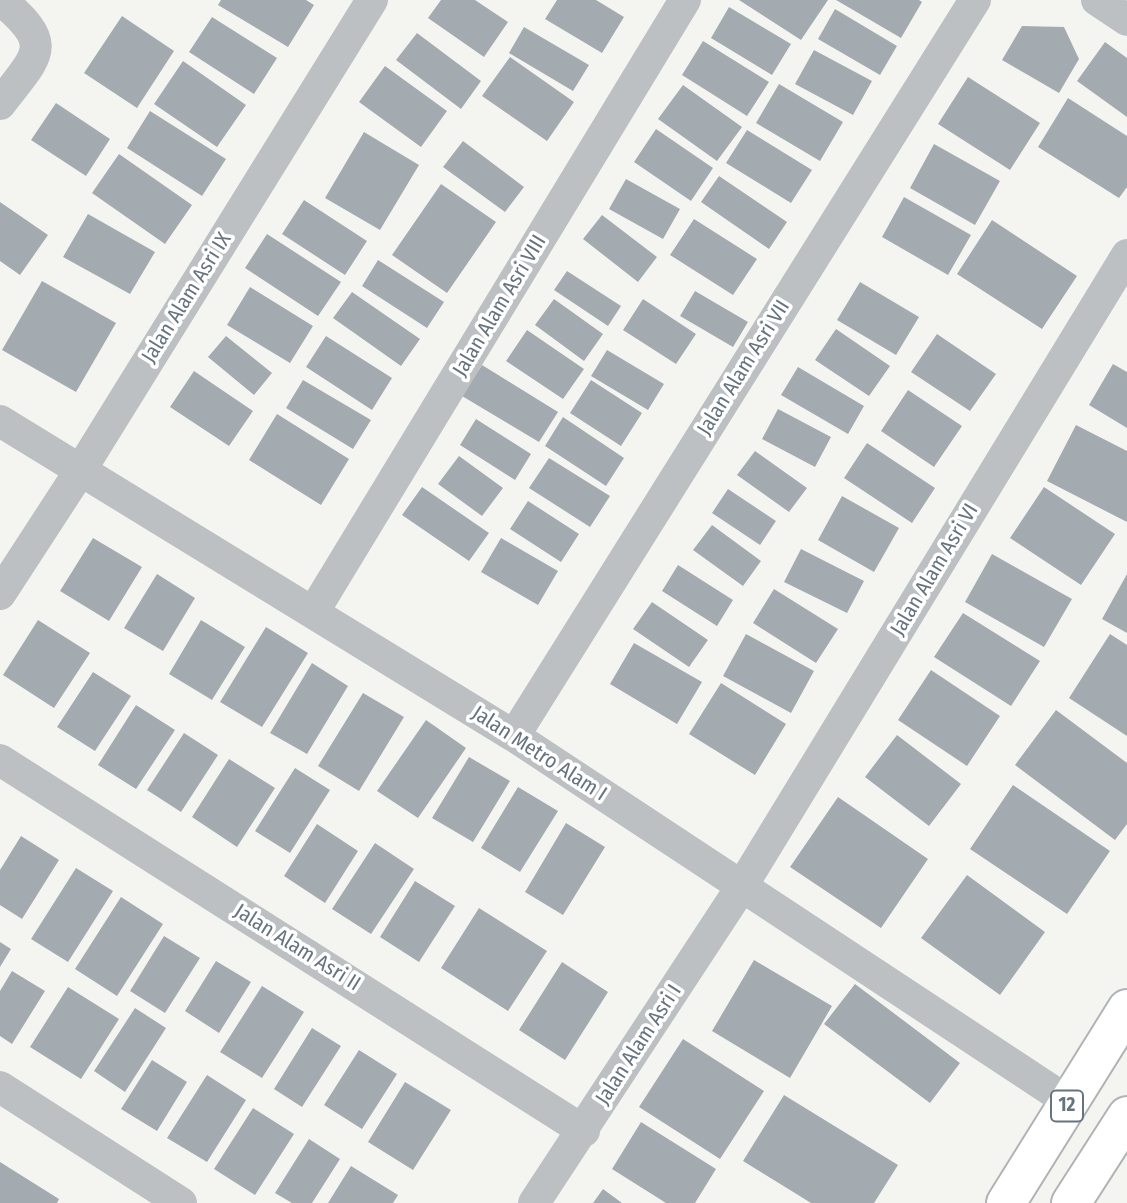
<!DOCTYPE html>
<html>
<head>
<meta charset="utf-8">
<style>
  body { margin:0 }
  canvas { display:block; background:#f4f5f1 }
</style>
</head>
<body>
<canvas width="1127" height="1203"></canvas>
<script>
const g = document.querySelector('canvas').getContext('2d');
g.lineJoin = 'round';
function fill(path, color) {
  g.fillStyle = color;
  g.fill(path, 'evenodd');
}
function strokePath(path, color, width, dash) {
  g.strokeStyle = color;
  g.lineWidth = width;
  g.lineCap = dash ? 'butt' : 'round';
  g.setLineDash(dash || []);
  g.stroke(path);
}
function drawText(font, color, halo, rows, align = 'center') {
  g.font = font + ' "Fira Sans Condensed",sans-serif';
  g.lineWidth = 7;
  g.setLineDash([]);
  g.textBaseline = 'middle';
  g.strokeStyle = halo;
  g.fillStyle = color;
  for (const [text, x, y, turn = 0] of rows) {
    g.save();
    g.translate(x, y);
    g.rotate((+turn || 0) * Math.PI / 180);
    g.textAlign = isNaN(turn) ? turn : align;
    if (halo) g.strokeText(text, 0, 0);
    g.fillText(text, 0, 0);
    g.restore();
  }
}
fill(new Path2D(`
  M221 0H306L314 5 288 47 218 5Z
  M441 0H475L508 22 484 57 428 18Z
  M557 0H596L624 17 602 53 545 19Z
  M739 0H828L801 40Z
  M836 0H919L922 2 901 38Z
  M729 7 791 44 772 75 711 38Z
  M835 9 897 46 880 75 818 39Z
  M122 16 174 51 137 108 84 73Z
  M212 17 277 58 254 94 189 52Z
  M1022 26 1064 27 1079 59 1059 93 1002 60Z
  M524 27 589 65 573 91 509 53Z
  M417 33 481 81 461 109 396 60Z
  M703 41 769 82 747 116 682 75Z
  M1105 42 1127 58V117L1077 81Z
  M814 50 872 81 853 115 795 84Z
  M510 57 574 102 547 141 482 96Z
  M183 61 246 105 217 147 154 104Z
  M385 66 447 111 421 147 359 102Z
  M968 77 1040 123 1010 170 938 124Z
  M779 84 843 122 820 161 756 123Z
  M683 85 742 127 717 161 658 119Z
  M1068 98 1127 136V187L1119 198 1038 147Z
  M56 103 110 139 86 176 31 140Z
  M150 111 226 159 202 196 127 148Z
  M656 129 713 168 691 201 634 162Z
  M747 130 812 170 791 203 726 163Z
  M364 132 419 165 380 230 325 198Z
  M463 141 524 187 505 212 443 167Z
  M934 144 1000 181 975 225 910 188Z
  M119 154 192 205 165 244 92 193Z
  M719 176 787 222 769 249 701 202Z
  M626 179 680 209 663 239 609 209Z
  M441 184 496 222 447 293 392 255Z
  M904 197 971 235 948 275 882 237Z
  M304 200 367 241 345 275 282 234Z
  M0 202 48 235 20 275 0 261Z
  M88 214 155 252 130 294 63 257Z
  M602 215 657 257 638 282 583 239Z
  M694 219 757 259 733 295 670 255Z
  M992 220 1077 276 1042 329 957 274Z
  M267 234 341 282 318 316 245 268Z
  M378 260 444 302 427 328 362 286Z
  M567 271 621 306 608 326 554 290Z
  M42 281 116 323 76 392 2 350Z
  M860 282 919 317 896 355 837 320Z
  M250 287 313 326 290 363 227 325Z
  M695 291 748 322 733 347 680 316Z
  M352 292 420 339 401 366 333 318Z
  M554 299 603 334 584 361 535 325Z
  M643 299 696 334 676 364 623 330Z
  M836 329 890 366 869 396 815 360Z
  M527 330 584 369 563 399 506 361Z
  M937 334 996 374 970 411 911 372Z
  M226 336 272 373 254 395 208 357Z
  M326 336 392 378 372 410 306 367Z
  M607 350 664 384 648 410 591 376Z
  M1113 364 1127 372V428L1089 405Z
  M482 365 558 412 539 442 462 396Z
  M798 367 864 406 848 434 781 395Z
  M194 371 253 411 229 446 170 407Z
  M303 380 371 420 353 449 286 408Z
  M591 380 642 413 621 446 570 413Z
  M908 390 962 426 934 467 881 431Z
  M778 409 831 437 815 467 762 439Z
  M277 414 349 459 321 505 249 460Z
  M563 417 624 458 606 486 545 446Z
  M476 419 531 454 515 480 460 445Z
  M1076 425 1127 451V522L1047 481Z
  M867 443 935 488 912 523 844 478Z
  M755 451 807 488 789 512 737 475Z
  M459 456 503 488 482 516 438 484Z
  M549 458 610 496 590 527 529 488Z
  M422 487 489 533 469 561 402 515Z
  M1044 487 1115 534 1081 585 1010 538Z
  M728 489 776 521 760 545 712 513Z
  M842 496 899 528 874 572 818 540Z
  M528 501 579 534 561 562 510 529Z
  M712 525 761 561 743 586 693 550Z
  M93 538 142 567 109 621 60 591Z
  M501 538 558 571 538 605 481 572Z
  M801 549 864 581 847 613 784 582Z
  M992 554 1072 599 1044 647 965 602Z
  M678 565 733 600 717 626 662 591Z
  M157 574 195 598 163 651 124 628Z
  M1127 574V633L1102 619Z
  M774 589 838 629 816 663 753 623Z
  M652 602 708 640 689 667 633 629Z
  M963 613 1040 661 1011 706 934 657Z
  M38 620 90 653 54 708 3 675Z
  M201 620 245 647 212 700 169 674Z
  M266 627 308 653 262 727 220 702Z
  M746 634 814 671 791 713 723 676Z
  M1110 634 1127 645V736L1069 698Z
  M634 643 702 682 677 724 610 684Z
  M312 663 348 686 307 754 270 733Z
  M931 670 1000 716 967 766 898 720Z
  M93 672 131 696 95 751 57 727Z
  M721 683 786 724 755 775 689 734Z
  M363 693 404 717 359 791 318 766Z
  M136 705 175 730 136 789 98 765Z
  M1056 710 1127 763V824L1115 840 1015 765Z
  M426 720 466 748 418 818 377 791Z
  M184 733 218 755 181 812 147 790Z
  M897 735 961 784 929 826 865 777Z
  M469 757 510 781 473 842 432 818Z
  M229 759 275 788 237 847 192 817Z
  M295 768 330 790 290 853 255 831Z
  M1013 785 1110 851 1067 914 970 849Z
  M518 787 558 811 520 872 481 848Z
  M838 797 928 859 881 928 790 867Z
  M566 823 605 847 563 915 525 892Z
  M317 824 358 851 325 903 284 876Z
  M21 836 59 860 22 919 0 905V870Z
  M375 843 414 869 371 934 332 909Z
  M76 868 113 891 68 962 31 939Z
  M967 875 1045 932 1000 995 921 938Z
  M415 881 455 906 419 962 380 937Z
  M121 897 163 924 117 996 75 969Z
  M479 908 547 951 508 1011 441 968Z
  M164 936 200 958 165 1013 130 991Z
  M0 942 11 949 0 967Z
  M754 960 832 1006 790 1078 712 1031Z
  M216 961 251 982 219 1033 185 1011Z
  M562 962 608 992 565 1060 519 1030Z
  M12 971 45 991 12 1044 0 1036V991Z
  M855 984 960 1063 930 1103 824 1024Z
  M262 986 304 1012 262 1078 220 1052Z
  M68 987 119 1019 81 1079 30 1047Z
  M135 1008 166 1028 125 1092 94 1071Z
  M312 1028 341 1046 302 1107 274 1089Z
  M683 1039 764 1091 720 1159 639 1107Z
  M359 1050 397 1074 362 1129 324 1105Z
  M152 1060 187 1082 157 1131 121 1109Z
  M207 1075 246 1100 207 1162 167 1138Z
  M405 1082 451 1110 413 1170 368 1142Z
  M784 1095 898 1165 874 1203H811L743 1161Z
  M253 1108 294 1134 255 1195 214 1169Z
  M641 1122 716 1169 695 1203H666L612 1169Z
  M309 1139 340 1159 312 1203H292L275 1193Z
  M0 1162 59 1199 57 1203H0Z
  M351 1166 398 1195 393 1203H328Z
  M603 1189 622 1203H593Z`), '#a4abb0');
const trunk = new Path2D(`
  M1006 1203 1127 1009
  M1071 1203 1127 1116`);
strokePath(trunk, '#afb3b6', 42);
strokePath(new Path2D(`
  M1097 0 1127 20
  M0 104C38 54 56 46 1 0
  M0 421 514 736 1069 1102
  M0 594 80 471 372 0
  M314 611 685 0
  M514 736 975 0
  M0 760 584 1131
  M0 1087 181 1203
  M534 1203 742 886 1127 255`), '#bcc0c3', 32);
strokePath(trunk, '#fff', 38);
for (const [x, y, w] of [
  [1067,1106,32]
]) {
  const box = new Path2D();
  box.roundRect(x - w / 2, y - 15.5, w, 31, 5);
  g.fillStyle = '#fff';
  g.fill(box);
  strokePath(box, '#66747f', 2);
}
drawText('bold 19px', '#66747f', null, [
  ["12",1067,1106]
]);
drawText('21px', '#66747f', '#fff', [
  ["Jalan Alam Asri IX",187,298,-58],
  ["Jalan Alam Asri VIII",500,306,-59],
  ["Jalan Alam Asri VII",744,368,-58],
  ["Jalan Alam Asri VI",935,570,-59],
  ["Jalan Metro Alam I",539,754,33],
  ["Jalan Alam Asri II",297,948,32],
  ["Jalan Alam Asri I",639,1045,-57]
]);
</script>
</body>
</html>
